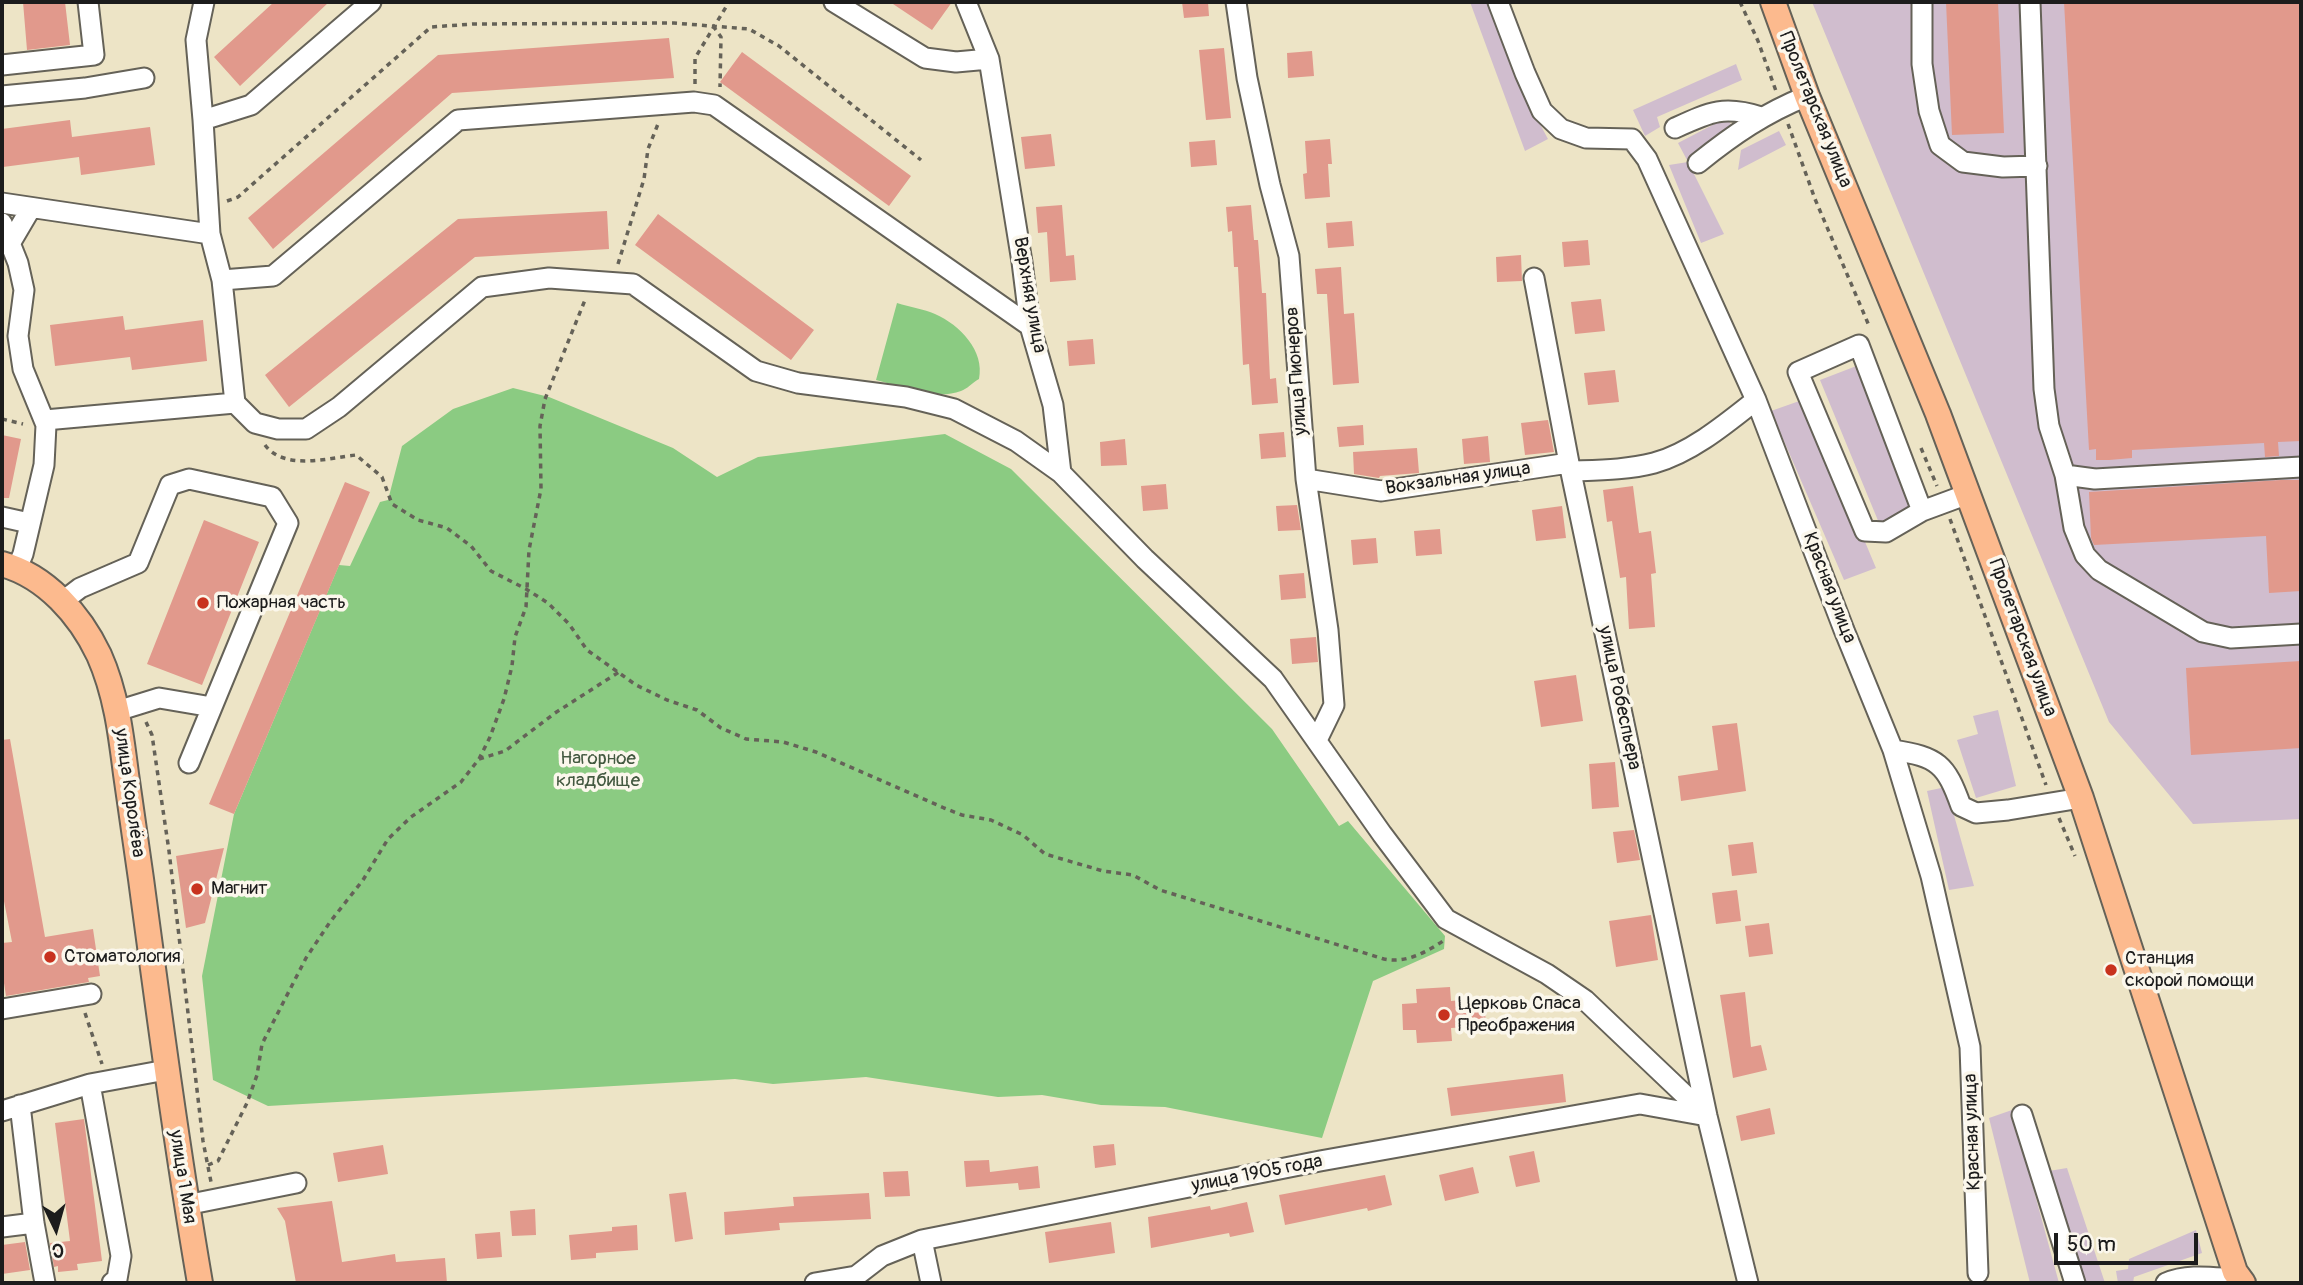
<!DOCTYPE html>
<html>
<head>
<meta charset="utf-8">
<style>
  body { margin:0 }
  #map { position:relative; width:2303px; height:1285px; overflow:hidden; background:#ede4c6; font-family:Pangolin,sans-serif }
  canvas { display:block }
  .frame { position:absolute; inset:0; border:4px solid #1c1c1c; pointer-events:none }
  .north { position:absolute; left:21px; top:1194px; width:70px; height:70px; -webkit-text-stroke:5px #fbf7ec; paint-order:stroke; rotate:175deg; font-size:19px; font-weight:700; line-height:28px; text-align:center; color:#1c1c1c }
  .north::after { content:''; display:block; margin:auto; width:24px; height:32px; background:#1c1c1c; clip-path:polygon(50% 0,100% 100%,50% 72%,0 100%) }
  .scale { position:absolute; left:2054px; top:1233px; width:144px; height:32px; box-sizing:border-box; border:4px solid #1c1c1c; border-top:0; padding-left:9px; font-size:21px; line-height:24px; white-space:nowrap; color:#1c1c1c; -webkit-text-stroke:5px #fbf7ec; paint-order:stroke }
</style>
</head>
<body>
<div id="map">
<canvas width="2303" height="1285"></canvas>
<div class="frame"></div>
<div class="north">С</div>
<div class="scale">50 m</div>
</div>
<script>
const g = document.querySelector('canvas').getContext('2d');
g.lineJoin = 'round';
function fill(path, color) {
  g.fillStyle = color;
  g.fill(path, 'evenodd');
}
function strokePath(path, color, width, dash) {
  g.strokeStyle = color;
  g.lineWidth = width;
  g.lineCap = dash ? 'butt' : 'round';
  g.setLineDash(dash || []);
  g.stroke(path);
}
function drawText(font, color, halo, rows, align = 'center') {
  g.font = font + ' Pangolin,sans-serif';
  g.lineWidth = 7;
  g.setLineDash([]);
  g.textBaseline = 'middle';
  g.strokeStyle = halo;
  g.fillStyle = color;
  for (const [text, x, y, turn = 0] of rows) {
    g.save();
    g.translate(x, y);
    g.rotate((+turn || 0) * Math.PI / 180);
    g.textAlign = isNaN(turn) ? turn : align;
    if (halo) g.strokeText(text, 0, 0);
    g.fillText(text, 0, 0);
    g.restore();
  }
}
fill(new Path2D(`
  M1470 2H1491L1520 87 1548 139 1525 151Z
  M1812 2H2301V819L2193 824 2109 722Z
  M1736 64 1742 80 1657 117 1660 127 1645 136 1633 110Z
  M1726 118 1735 129 1687 160 1678 143Z
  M1779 131 1786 145 1738 170 1741 150Z
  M1688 162 1724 234 1701 243 1669 165Z
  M1859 365 1914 508 1879 523 1820 380Z
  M1805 399 1876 568 1844 580 1771 411Z
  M1998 710 2016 786 1976 798 1957 740 1978 734 1973 716Z
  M1946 787 1974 886 1949 890 1927 791Z
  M2012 1110 2059 1283H2030L1989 1118Z
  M2067 1168 2105 1283H2085L2049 1171Z
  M2196 1230 2202 1253 2134 1277 2133 1283H2118L2116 1271 2128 1269 2129 1259Z`), '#d0bdce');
fill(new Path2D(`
  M897 303C910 307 924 309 935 314 960 325 985 351 979 379 972 383 967 389 961 391 934 401 902 386 876 380Z
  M513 388 549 397 673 448 717 477 758 457 945 434 1011 469 1272 729 1339 826 1348 821 1445 936 1444 949 1373 981 1322 1138 1165 1107 1101 1105 1042 1095 998 1097 866 1077 773 1084 735 1079 268 1106 213 1080 202 976 234 814 339 565 350 566 380 502 388 500 402 446 453 409Z`), '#8bcb82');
fill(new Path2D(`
  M23 2H65L70 45 27 50Z
  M274 2H329L240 86 214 57Z
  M890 2H952L932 30Z
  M1182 2H1208L1209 16 1184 18Z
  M1946 2H1998L2004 133 1952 135Z
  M2064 2H2301V441L2278 442 2279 456 2265 457 2264 443 2132 450V458L2109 460H2096V449L2089 450Z
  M669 38 674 78 452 93 273 249 248 218 438 55Z
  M1224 48 1231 118 1206 120 1199 50Z
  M1312 51 1314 76 1288 78 1287 53Z
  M742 52 911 176 889 206 720 82Z
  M70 120 72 137 150 127 155 165 81 175 79 157 3 167 2 129Z
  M1051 134 1055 166 1025 169 1021 137Z
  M1330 139 1332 164H1328L1330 197 1305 199 1303 174 1307 173 1305 141Z
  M1215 140 1217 165 1191 167 1189 142Z
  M1062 205 1066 256 1074 255 1076 280 1050 282 1047 232 1038 233 1036 207Z
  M1251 205 1254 240H1258L1262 293H1266L1270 379 1276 378 1278 403 1252 405 1249 364 1243 365 1238 267H1234L1232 231 1228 232 1226 207Z
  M607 211 609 249 475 257 289 407 265 375 458 219Z
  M658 214 814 330 791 360 635 245Z
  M1352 221 1354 246 1328 248 1326 223Z
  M1588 240 1590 265 1564 267 1562 242Z
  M1521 255 1522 281 1497 282 1496 257Z
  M1341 267 1344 314 1354 313 1359 383 1333 385 1327 294H1317L1315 269Z
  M1601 299 1605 331 1575 334 1571 302Z
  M123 316 125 330 203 320 207 361 132 370 130 357 55 366 50 325Z
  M1093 339 1095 364 1069 366 1067 341Z
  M1615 370 1619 402 1588 405 1584 373Z
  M1548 420 1554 452 1525 455 1521 423Z
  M1363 425 1364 445 1339 447 1337 427Z
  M1284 432 1286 457 1261 459 1259 434Z
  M2 435 21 439 9 498H2Z
  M1488 436 1490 462 1464 464 1462 439Z
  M1125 439 1127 465 1101 466 1100 442Z
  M1417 448 1419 473 1380 476 1379 478 1354 474 1353 452Z
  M2281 480H2301V591L2269 593 2266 536 2094 545 2091 538 2089 492Z
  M345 482 370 492 234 814 209 804Z
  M1166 484 1168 509 1143 511 1141 486Z
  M1633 486 1639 533 1651 531 1656 573 1651 574 1655 627 1629 629 1626 577 1620 578 1612 521 1607 522 1603 490Z
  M1297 505 1301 530 1278 531 1276 506Z
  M1562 506 1566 538 1536 541 1532 510Z
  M204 520 259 542 202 685 147 664Z
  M1440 529 1442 554 1416 556 1414 531Z
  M1376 538 1378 563 1353 565 1351 540Z
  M1304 573 1306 598 1281 600 1279 575Z
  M1316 637 1318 662 1292 664 1290 639Z
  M2301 661V748L2191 755 2186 668Z
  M1576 675 1583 721 1541 727 1534 681Z
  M1737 723 1746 791 1681 801 1678 776 1718 770 1712 726Z
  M10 739 45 937 93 929 100 976 88 978 89 982 6 996 2 970V943L12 942 2 891V740Z
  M1615 762 1619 807 1592 809 1589 764Z
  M1634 830 1640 860 1617 863 1613 832Z
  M1753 842 1757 873 1732 876 1728 845Z
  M224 848 205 923 186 928 176 856Z
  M1737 890 1741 921 1716 924 1712 893Z
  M1651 915 1658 960 1616 967 1609 921Z
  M1769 923 1773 954 1749 957 1745 926Z
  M1450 987 1451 1001 1484 998 1486 1026 1451 1028 1452 1041 1417 1043 1416 1030H1403L1402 1004 1417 1003 1416 989Z
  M1745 992 1751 1047 1761 1045 1767 1070 1733 1078 1720 995Z
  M1563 1074 1566 1102 1451 1116 1447 1088Z
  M1770 1108 1775 1134 1741 1141 1736 1116Z
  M84 1119 102 1261 77 1264 78 1270 58 1272V1266L54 1267 50 1243 70 1241 55 1123Z
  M1114 1144 1116 1165 1095 1168 1093 1146Z
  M383 1145 388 1174 338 1182 333 1153Z
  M1534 1151 1540 1182 1516 1187 1509 1156Z
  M989 1160 990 1172 1038 1166 1040 1188 1019 1190 1018 1183 966 1187 964 1161Z
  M1473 1167 1479 1193 1445 1201 1439 1175Z
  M908 1171 910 1196 885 1197 883 1172Z
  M1385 1175 1392 1205 1368 1211 1367 1208 1285 1225 1279 1195Z
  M686 1192 693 1239 675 1242 669 1194Z
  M869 1193 871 1219 779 1223 780 1230 725 1235 724 1212 794 1206 793 1197Z
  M332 1201 342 1262 395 1254 396 1262 445 1258 447 1283H296L285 1221 277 1208Z
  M1247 1202 1254 1232 1230 1237 1229 1233 1151 1248 1148 1217 1210 1206 1211 1210Z
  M535 1209 536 1235 512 1236 510 1211Z
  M1111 1222 1115 1253 1049 1263 1045 1232Z
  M637 1225 638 1250 596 1253V1258L571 1260 569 1235 612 1231V1227Z
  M500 1232 502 1257 477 1259 475 1234Z
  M25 1242 30 1270 2 1274V1245Z`), '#e1998c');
const minor = new Path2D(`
  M204 2 196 40 203 120 210 234 222 280 235 403 255 423 278 429H306L339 407 482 287 549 278 633 284 756 371 798 383 906 397 954 409 1016 441 1061 473
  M834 2 925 58 956 62 989 59
  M966 2 989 59 1022 262 1030 326 1053 405 1061 473 1145 559 1273 679 1382 834 1446 919 1547 974 1585 1000 1707 1116
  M1236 2 1247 78 1270 185 1289 256 1306 479 1328 630 1334 705 1317 740
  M1498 2 1525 73 1542 111 1561 129 1586 138 1632 139 1647 159 1756 400 1844 630 1893 750 1931 876 1970 1047 1978 1273
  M1922 2V64L1929 111 1940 145 1963 162 2003 167 2037 166
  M2030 2 2044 389 2049 426 2065 475 2074 528 2085 555 2099 570 2203 632 2231 638 2301 634
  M2 65 94 55 88 2
  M2 96 85 88 144 78
  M203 120 251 105 371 2
  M1675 128C1710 112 1724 105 1761 117
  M1698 163C1734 134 1765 113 1807 96
  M2 203 210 234
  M2 223 18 263 24 290 18 336 23 369 46 425 44 465 23 554 17 568
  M11 242 31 208
  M1534 278 1569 463 1707 1116 1748 1283
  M222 280 273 276 458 120 694 102 714 105 1030 326
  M45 420 235 403
  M1571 471C1599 470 1627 470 1654 463 1691 453 1727 423 1756 400
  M2065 475 2095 479 2301 467
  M1306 479 1381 491 1569 463
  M1922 511 1859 345 1798 372 1865 531 1886 532 1922 511 1968 494
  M2 517 29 523
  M63 601 80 588 138 563 170 485 189 479 272 497 288 523 189 763
  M117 711 159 698 212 707
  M1893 750C1938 757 1946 764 1961 806L1976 813 2008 810 2081 798
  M2 1009 91 994
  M90 1084 121 1256 117 1279 112 1283
  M20 1105 34 1223 45 1283
  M2 1111 90 1084 166 1070
  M2022 1115 2075 1283
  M186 1205 296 1183
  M2 1227 34 1223
  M922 1240 931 1283
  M815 1283 856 1276 882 1256 922 1240 1320 1161 1640 1104 1707 1116
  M2166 1283C2189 1273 2214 1278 2239 1279`);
const major = new Path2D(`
  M1773 2 1807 96 1938 414 2081 798 2235 1272 2243 1283
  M2 564C46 576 80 615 99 655 116 693 121 734 126 774 131 809 136 844 141 879 159 1014 177 1149 200 1283`);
strokePath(minor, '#656258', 23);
strokePath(major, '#656258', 28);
strokePath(new Path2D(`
  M1740 2 1758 41 1776 91
  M713 26 721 37 720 87
  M695 84V58L729 2
  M1788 124 1815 199 1870 328
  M227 201 238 197 431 27 473 24 674 23 749 29 779 46 921 160
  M618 264 644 179 648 149 658 124
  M2 419 23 424
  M265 445C284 471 329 458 356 455L382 477 392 504 418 520 447 528 471 546 491 571 526 589 548 603 569 624 587 650 636 685 667 700 697 710 721 728 746 739 783 742 816 752 944 808 962 815 991 820 1023 835 1045 854 1103 871 1133 875 1160 890 1384 959C1407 964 1428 951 1446 939
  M1921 448 1937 486
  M1950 519 2046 785
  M146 722 152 735 169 851 203 1141 211 1182
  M479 759 505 751 555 713 619 672
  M2059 818 2075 856
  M85 1013 102 1064
  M208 1165 218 1161 247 1103 257 1075 262 1044 306 958 330 922 363 880 388 839 411 817 461 782 479 759 490 737 504 699 512 666 515 637 526 607 529 550 541 489 540 426 545 399 585 300`), '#656258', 3.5, [5, 5]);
strokePath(minor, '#fff', 19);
strokePath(major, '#fcba8e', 24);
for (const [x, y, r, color] of [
  [203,603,7,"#c8321e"],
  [197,889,7,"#c8321e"],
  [50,957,7,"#c8321e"],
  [2111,970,7,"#c8321e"],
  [1444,1015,7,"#c8321e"]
]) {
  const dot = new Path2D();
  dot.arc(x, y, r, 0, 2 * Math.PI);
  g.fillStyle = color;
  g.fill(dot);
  strokePath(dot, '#fbf7ec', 2.5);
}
drawText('19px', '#1c1c1c', '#fbf7ec', [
  ["Пролетарская улица",1815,110,68],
  ["Верхняя улица",1029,295,80],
  ["улица Пионеров",1297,371,-94],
  ["Вокзальная улица",1458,479,-8],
  ["Красная улица",1829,588,69],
  ["Пролетарская улица",2022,638,70],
  ["улица Робеспьера",1619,698,78],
  ["улица Королёва",129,793,82],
  ["Красная улица",1973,1132,-92],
  ["улица 1905 года",1257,1174,-11],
  ["улица 1 Мая",182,1177,81]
]);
drawText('19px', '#1c1c1c', '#fbf7ec', [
  ["Пожарная часть",217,603],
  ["Магнит",211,889],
  ["Стоматология",64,957],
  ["Станция",2125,959],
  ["скорой помощи",2125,981],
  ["Церковь Спаса",1458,1004],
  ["Преображения",1458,1026]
], 'left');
drawText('19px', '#435940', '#fbf7ec', [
  ["Нагорное",598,759],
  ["кладбище",598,781]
]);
</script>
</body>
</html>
